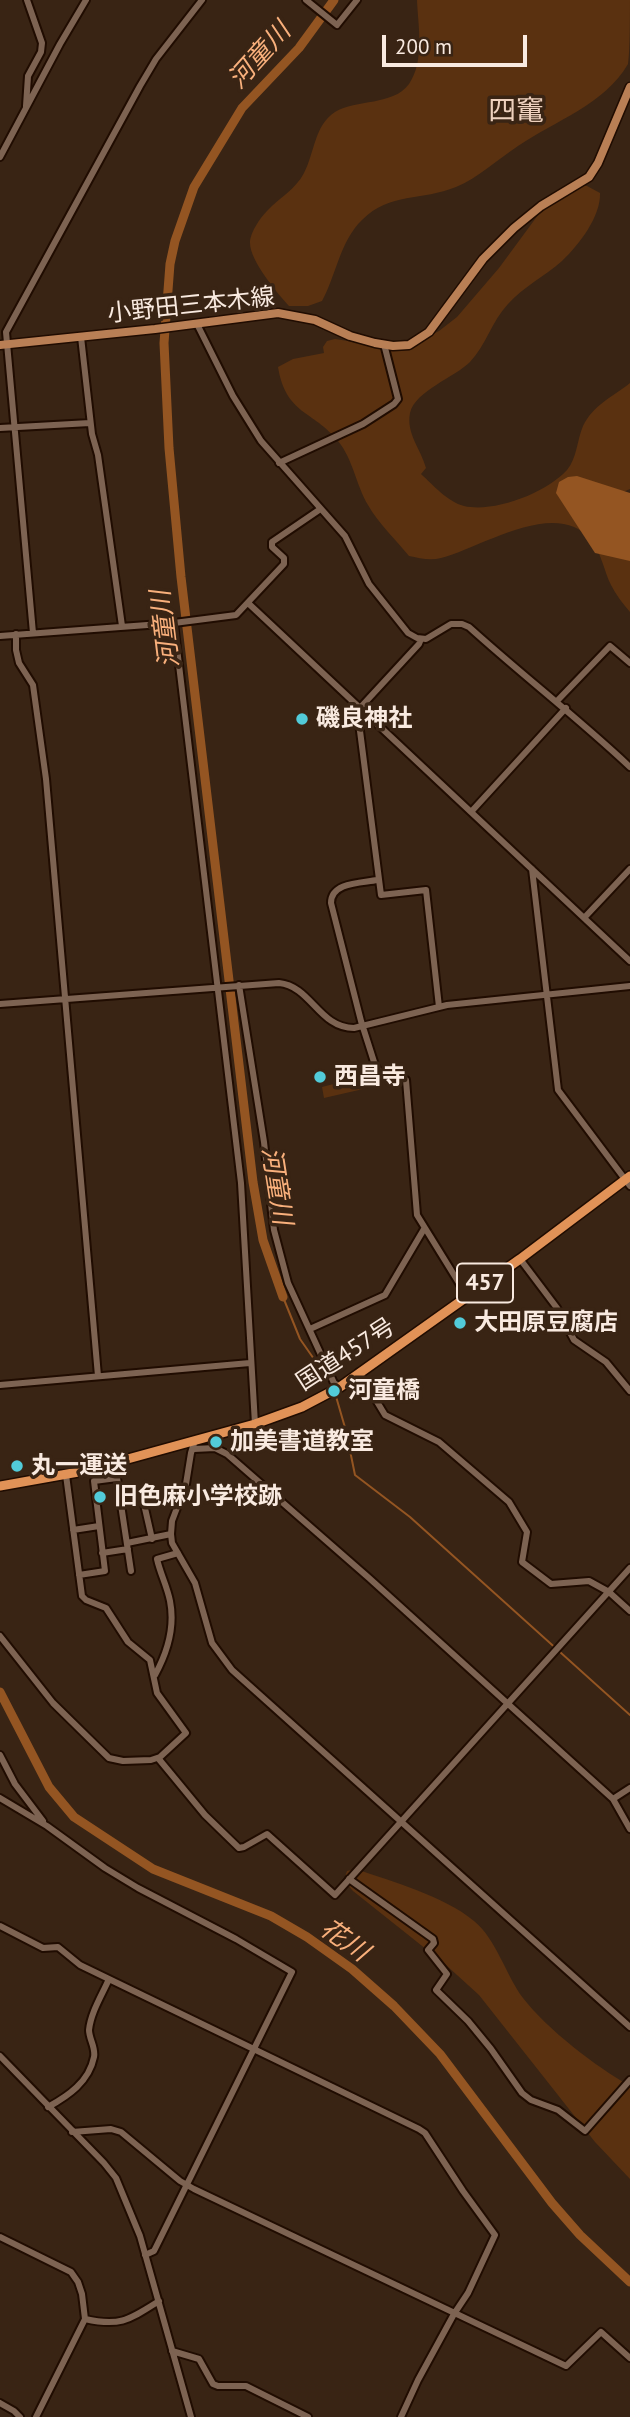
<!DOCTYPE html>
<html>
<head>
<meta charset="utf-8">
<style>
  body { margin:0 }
  #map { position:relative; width:630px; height:2417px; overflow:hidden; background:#392414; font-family:"PT Sans",sans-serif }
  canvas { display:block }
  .scale { position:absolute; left:382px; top:35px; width:145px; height:32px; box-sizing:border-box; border:4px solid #f9eae0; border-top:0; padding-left:9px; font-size:21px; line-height:24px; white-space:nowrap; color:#f9eae0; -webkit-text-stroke:5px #392414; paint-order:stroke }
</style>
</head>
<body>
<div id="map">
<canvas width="630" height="2417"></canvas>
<div class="scale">200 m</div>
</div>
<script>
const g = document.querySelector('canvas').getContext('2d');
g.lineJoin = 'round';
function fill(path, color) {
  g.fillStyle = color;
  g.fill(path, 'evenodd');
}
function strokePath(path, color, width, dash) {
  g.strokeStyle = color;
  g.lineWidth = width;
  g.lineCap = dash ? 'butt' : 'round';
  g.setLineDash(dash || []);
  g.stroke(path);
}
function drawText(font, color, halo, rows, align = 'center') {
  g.font = font + ' "PT Sans","Noto Sans JP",sans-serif';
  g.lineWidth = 7;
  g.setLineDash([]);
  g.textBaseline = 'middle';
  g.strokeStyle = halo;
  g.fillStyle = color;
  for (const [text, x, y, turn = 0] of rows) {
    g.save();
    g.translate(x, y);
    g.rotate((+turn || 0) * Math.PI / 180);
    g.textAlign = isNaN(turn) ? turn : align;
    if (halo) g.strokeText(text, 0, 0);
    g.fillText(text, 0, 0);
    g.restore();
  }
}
fill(new Path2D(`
  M417 0H630C630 14 630 53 628 64 605 104 555 121 518 146 498 159 478 178 456 187 422 201 390 192 362 220 340 241 336 276 322 301L308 306H289C278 294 250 261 250 243 250 233 260 218 267 211 279 198 296 189 304 173 315 152 314 126 335 112 356 99 393 106 409 84 425 61 418 26 417 0Z
  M575 184 587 186 600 193C601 216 579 245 562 261 545 276 523 287 508 304 492 321 486 345 470 362 455 377 415 391 410 413 406 434 421 449 426 468L421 474C433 485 448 502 464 506 494 513 546 493 567 470 577 458 577 440 583 426 593 405 614 396 630 383V489L616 495 630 546V612C623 604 616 595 611 585 604 571 602 555 592 541 557 496 481 548 441 558 430 561 419 558 409 556 396 540 378 523 368 505 356 485 353 459 338 441 313 410 286 415 278 367L293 359 324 353 323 347 327 341 335 339 380 346 421 340 439 331 457 317 499 268 555 192Z
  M368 1070 372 1087 324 1098 322 1087 345 1081V1077Z
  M356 1869C393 1882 444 1896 474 1921 497 1940 505 1974 523 1998 548 2030 595 2066 630 2086V2179L595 2142 479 1995 446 1965 353 1891C347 1884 343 1880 347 1871Z`), '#5a3110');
fill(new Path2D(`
  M577 476 630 493V561L595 553 556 493 559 482 568 477Z`), '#945522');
strokePath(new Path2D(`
  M283 1297 300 1339 330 1382
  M335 1393 346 1431 355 1475 410 1517 630 1715`), '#945522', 2);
strokePath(new Path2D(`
  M283 1297 263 1240 253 1182 181 577 169 448 164 343 170 264 175 241 194 187 242 108 299 48 334 0
  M0 1692 49 1787 74 1817 153 1869 271 1916 307 1937 352 1969 394 2006 440 2054 552 2203 580 2235 630 2282`), '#945522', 9);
const minor = new Path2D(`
  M306 0 337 25 357 0
  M26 106 28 76 41 52 42 43 27 0
  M0 157 60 44 86 0
  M197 324 233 396 261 441 345 536 369 584 408 633 417 638 426 639 451 624H462L469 627C522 675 578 718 630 767
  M81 337 92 434 98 455 122 626
  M0 428 90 423
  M279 463 363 424 394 404 398 399 384 344
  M248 603 630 961
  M174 623 241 1183 255 1424
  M33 633 6 332 140 86 156 59 202 0
  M16 634V650L19 663 33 685 46 779 98 1376
  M0 636 174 623 236 615 284 564V558L272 547V542L319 510
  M421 639 419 644 359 709V723L381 895 426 890 439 1007
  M557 701 610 646 630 663
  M471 812 566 708
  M532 869 558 1090 630 1186
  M377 880C362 883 331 882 331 903L361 1021 375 1065 378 1070 406 1080 417 1215 467 1296
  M584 918 630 869
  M239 985 264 1142 274 1230 288 1283 334 1383 340 1387
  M0 1004 279 983C311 986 319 1028 354 1028L447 1005 630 986
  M520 1259 557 1308 574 1340 606 1362 630 1391
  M310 1329 385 1295 424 1229
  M359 1372 385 1415 439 1442 509 1502 527 1532 522 1562 551 1584 589 1581 609 1592 630 1611
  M0 1385 250 1363
  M195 1440 191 1453 186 1484 172 1521 171 1534 172 1543 195 1583 212 1643 232 1670 630 2027
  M194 1449 215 1448 227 1454 369 1578 613 1799 630 1829
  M120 1496 135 1493 144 1504 152 1539
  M73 1530 99 1526
  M127 1543 171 1534
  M102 1553 128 1549
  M79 1575 105 1571 94 1481 117 1478 131 1571
  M0 1636 53 1703 109 1758 123 1761 151 1760 160 1757 186 1733 157 1693 150 1660 128 1642 106 1608 86 1600 82 1596 66 1475
  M155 1675C167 1653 175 1626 170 1601 167 1586 160 1573 157 1559L178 1553
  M0 1755 15 1784 43 1821
  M158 1758 205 1815 239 1848 244 1847 267 1834 335 1895 630 1568
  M0 1798 47 1826 105 1868 138 1888 236 1939 292 1972 154 2251 145 2255
  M613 1799 630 1788
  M349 1879 433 1939 434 1943 428 1950 447 1974 436 1990 468 2021 491 2049 522 2093 531 2100 558 2110 585 2131 630 2080
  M0 1926 43 1948 58 1947 80 1965 419 2129 425 2133 463 2191 495 2235 468 2293 454 2314 418 2380 401 2417
  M0 2056 104 2163 116 2178 140 2236 191 2417
  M48 2107C68 2096 89 2082 94 2057 96 2048 89 2039 89 2030 91 2012 102 1995 109 1979
  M72 2132 111 2129 121 2132 180 2181 194 2189 566 2366 601 2332 630 2358
  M0 2237 71 2272 78 2282 82 2294 85 2319 36 2417
  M85 2319C120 2327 129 2320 159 2301
  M172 2351 199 2359 213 2384 218 2386H246L308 2417
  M0 2403 14 2411 20 2417`);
const major = new Path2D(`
  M0 345 155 329 278 313 315 320 350 336 375 343 393 346 409 345 429 332 483 259 514 228 541 206 589 177 598 163 630 87`);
const highway = new Path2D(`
  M0 1486 84 1471 255 1424 302 1407 340 1387 520 1259 630 1176`);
strokePath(minor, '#200c01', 10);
strokePath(major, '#200c01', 11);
strokePath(highway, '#200c01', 12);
strokePath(minor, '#7d6352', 6);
strokePath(major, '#b97f55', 8);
strokePath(highway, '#e19257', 9);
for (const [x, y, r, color] of [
  [302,719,7,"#52cbd9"],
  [320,1077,7,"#52cbd9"],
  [460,1323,7,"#52cbd9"],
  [334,1391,7,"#52cbd9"],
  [216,1442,7,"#52cbd9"],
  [17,1466,7,"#52cbd9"],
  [100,1497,7,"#52cbd9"]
]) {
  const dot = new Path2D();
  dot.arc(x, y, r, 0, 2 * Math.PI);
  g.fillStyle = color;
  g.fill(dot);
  strokePath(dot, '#392414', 2.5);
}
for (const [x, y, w] of [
  [485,1283,56]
]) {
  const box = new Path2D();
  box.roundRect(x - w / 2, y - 19.5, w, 39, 5);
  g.fillStyle = '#392414';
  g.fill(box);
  strokePath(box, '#f9eae0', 2);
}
drawText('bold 23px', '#f9eae0', null, [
  ["457",485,1283]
]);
drawText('24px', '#f9eae0', '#392414', [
  ["小野田三本木線",191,306,-6],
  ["国道457号",346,1355,-33]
]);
drawText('bold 24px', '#f9eae0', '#392414', [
  ["磯良神社",316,719],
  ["西昌寺",334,1077],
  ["大田原豆腐店",474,1323],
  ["河童橋",348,1391],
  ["加美書道教室",230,1442],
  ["丸一運送",31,1466],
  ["旧色麻小学校跡",114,1497]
], 'left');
drawText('italic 26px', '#f9b07c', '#392414', [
  ["河童川",260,56,-48],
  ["河童川",166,629,-97],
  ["河童川",276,1186,81],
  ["花川",344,1941,35]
]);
drawText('28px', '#eed1be', '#392414', [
  ["四竃",516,112]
]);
</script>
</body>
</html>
